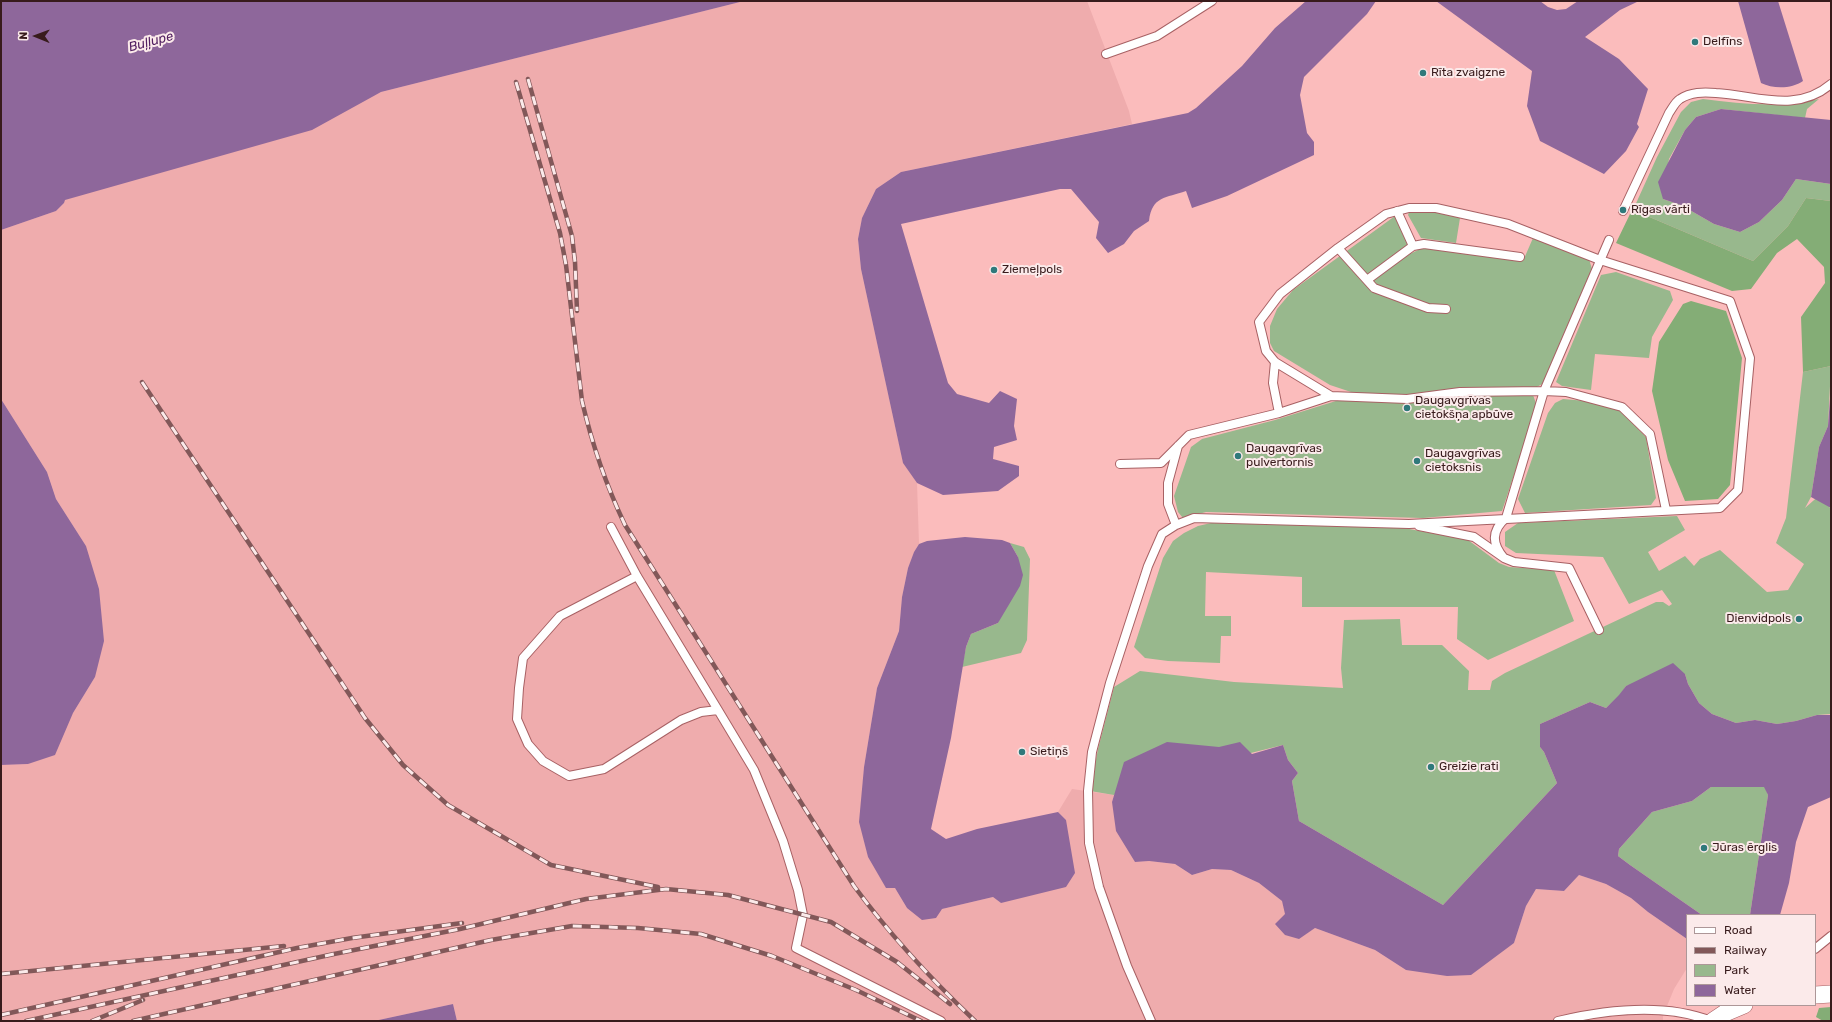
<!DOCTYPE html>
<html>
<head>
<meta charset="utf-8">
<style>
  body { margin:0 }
  #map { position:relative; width:1832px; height:1022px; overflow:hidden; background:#fbbcbc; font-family:Rubik,sans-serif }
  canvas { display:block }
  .frame { position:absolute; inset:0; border:2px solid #381b1c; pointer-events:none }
  .legend { position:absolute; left:1686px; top:914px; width:130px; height:92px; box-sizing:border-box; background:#fbeaea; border:1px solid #ad9798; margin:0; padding:5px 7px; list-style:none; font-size:12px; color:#381b1c }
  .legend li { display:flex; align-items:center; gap:8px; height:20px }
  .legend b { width:20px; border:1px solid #ad9798 }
  .north { position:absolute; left:16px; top:16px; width:40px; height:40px; -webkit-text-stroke:3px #fbeaea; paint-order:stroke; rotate:271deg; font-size:11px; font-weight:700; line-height:16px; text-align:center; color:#381b1c }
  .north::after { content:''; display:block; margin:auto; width:14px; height:18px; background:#381b1c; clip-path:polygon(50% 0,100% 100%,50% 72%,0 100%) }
</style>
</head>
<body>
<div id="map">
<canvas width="1832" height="1022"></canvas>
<div class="frame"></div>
<ul class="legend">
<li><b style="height:5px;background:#fff"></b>Road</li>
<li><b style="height:5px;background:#825859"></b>Railway</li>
<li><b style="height:11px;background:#98b88d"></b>Park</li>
<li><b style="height:11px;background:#8e679b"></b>Water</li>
</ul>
<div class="north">N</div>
</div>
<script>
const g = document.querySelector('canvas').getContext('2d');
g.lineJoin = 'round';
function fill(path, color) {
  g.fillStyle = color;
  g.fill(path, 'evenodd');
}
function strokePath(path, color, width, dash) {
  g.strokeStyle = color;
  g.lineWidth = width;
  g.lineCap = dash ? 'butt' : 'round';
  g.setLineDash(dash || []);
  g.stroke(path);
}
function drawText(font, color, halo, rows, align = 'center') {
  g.font = font + ' Rubik,sans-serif';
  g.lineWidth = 4;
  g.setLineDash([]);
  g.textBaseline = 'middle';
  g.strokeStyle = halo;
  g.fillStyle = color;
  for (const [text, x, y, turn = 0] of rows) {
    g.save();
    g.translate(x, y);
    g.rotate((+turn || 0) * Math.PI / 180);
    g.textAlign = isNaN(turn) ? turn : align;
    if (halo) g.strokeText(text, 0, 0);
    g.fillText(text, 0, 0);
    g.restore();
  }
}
fill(new Path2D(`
  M744 1H1087L1129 111 1132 124 901 172 876 189 862 218 858 239 861 269 903 462 917 483 919 544 914 552 908 568 902 597 899 631 877 688 864 767 860 822 868 857 886 887 895 888 907 908 942 909 993 897 1001 903 1066 820 1058 812 1072 789 1114 795 1112 802 1135 862 1149 861 1175 864 1192 875 1212 869 1231 870 1259 883 1282 901 1286 914 1299 938 1315 928 1375 950 1406 970 1514 943 1526 906 1536 889 1564 891 1579 875 1606 884 1631 898 1648 912 1687 939V968L1674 989 1663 1016V1021H457L453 1004 374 1021H1V765L28 764 73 713 95 677 86 546 56 499 47 472 1 399V230L56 211 64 203V200L368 98 381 92Z`), '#efacad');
fill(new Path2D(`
  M1703 99C1742 104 1780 108 1819 99L1807 109 1805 118 1721 109 1696 117 1685 130 1669 159 1663 199 1681 205 1714 224 1740 232 1759 222 1782 200 1796 179 1831 184V201L1806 198 1788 226 1753 261 1633 210 1657 157 1681 112 1691 102Z
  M1410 210 1437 212 1460 218 1456 243 1421 238 1408 215Z
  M1395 216 1410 243 1403 248 1408 255 1424 247 1523 261 1533 238 1589 259 1592 269 1544 383 1535 388 1407 396 1354 393 1330 385 1274 351 1270 343V326L1277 309 1293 290Z
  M1616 272 1670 291 1673 300 1652 337 1649 358 1595 354 1591 390 1562 386 1556 382 1601 275Z
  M1831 366 1828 426 1819 447 1811 497 1805 508 1822 493 1831 510V714L1817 715 1796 721 1777 724 1755 720 1736 723 1712 714 1699 703 1688 684 1685 674 1626 686 1620 695 1606 708 1590 702 1540 724V747L1544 752 1557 783 1443 905 1299 821 1292 781 1298 773 1288 760 1283 745 1126 784 1114 795 1090 791 1098 749 1114 687 1140 671 1234 682 1343 688 1341 668 1344 620 1400 619 1402 645H1442L1469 671 1468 690H1490L1492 681 1505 673 1656 602H1663L1669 606 1672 604 1662 590 1629 604 1603 557 1516 553 1505 546V532L1518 523 1677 516 1685 530 1648 552 1659 571 1685 556 1694 566 1700 559 1720 550 1767 592 1788 590 1804 564 1776 543 1786 518 1803 372Z
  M1533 395 1537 406 1502 511 1423 518 1206 512 1183 518 1178 512 1174 496 1191 447 1202 439 1275 420 1339 400 1408 402 1461 396Z
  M1563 399 1586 401 1619 410 1646 437 1656 498 1651 505 1525 513 1518 499 1548 413 1555 403Z
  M1211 523 1404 528 1468 540 1499 563 1509 567 1554 570 1574 621 1488 660 1457 639 1458 607H1302V577L1206 572 1205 616H1231V636H1221L1220 663 1168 661 1145 658 1134 647 1163 558 1173 541 1184 533 1198 526Z
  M1010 543 1024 547 1030 559 1027 640 1021 653 962 667 966 647 971 634 998 623 1018 557Z
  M1753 786 1765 787 1768 795 1750 915H1702L1630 865 1618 856 1619 849 1652 812 1692 801 1711 787Z`), '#98b88d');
fill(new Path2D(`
  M1806 198 1831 201V366L1803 372 1801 317 1825 283 1824 267 1797 239 1777 253 1751 289 1732 291 1616 243 1630 214 1633 210 1753 261 1788 226Z
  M1691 301 1726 311 1742 358 1730 485 1718 499 1685 501 1668 460 1652 391 1659 342 1683 304Z
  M1831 1007V1021H1823L1816 1017 1819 1008Z`), '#84ad76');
fill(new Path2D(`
  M1 1H744L381 92 312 130 65 200 64 203 56 211 1 230Z
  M1306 1H1376L1367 14 1304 77 1300 95 1307 133 1314 142V155L1227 196 1192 208 1186 191C1166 198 1152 196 1149 221L1134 231 1124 244 1108 253 1096 238 1099 222 1071 189H1060L901 224 948 383 957 394 989 403 1000 391 1017 399 1014 426 1017 440 994 447 993 459 1019 466V476L998 491 943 495 917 483 903 463 861 269 858 239 862 218 876 189 901 172 1188 113 1196 108 1242 66 1275 28Z
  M1436 1H1540L1548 7 1557 10 1566 9 1578 1H1639L1620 10 1585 37 1619 59 1648 89 1637 124 1639 127 1626 151 1604 174 1540 141 1527 106 1532 71Z
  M1738 1H1778L1803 81C1792 89 1773 89 1761 83Z
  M1721 109 1831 120V184L1796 179 1782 200 1759 222 1740 232 1714 224 1681 205 1663 199 1658 182 1685 130 1696 117Z
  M1831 385V508L1811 497 1819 447 1828 426Z
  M1 399 47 472 56 499 86 546 99 589 104 641 95 677 73 713 55 755 28 764 1 765Z
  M965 537 1002 540 1010 543 1018 557 1023 575 1020 586 998 623 971 634 966 647 951 738 931 829 946 839 977 829 1058 812 1066 820 1075 873 1066 887 1001 903 993 897 942 909 936 918 922 920 907 908 895 888H886L868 857 859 822 864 767 877 688 899 631 902 597 908 568 914 552 919 544 927 541Z
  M1673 663 1685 674 1688 684 1699 703 1712 714 1736 723 1755 720 1777 724 1796 721 1817 715H1831V797L1808 807 1796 842 1789 883 1780 915H1750L1768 795 1764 787H1711L1692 801 1652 812 1619 849 1618 856 1630 865 1702 915H1687V939L1648 912 1631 898 1606 884 1579 875 1564 891 1536 889 1526 906 1514 943 1471 975 1447 976 1406 970 1375 950 1315 928 1299 939 1285 935 1275 924 1285 914 1282 901 1259 883 1231 870 1212 869 1192 875 1175 864 1149 861 1135 862 1116 831 1112 802 1124 762 1167 742 1219 747 1240 742 1252 754 1283 745 1288 760 1298 773 1292 781 1299 821 1443 905 1557 783 1544 752 1540 747V724L1590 702 1606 708 1619 695 1626 686Z
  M453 1004 457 1021H374Z`), '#8e679b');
const service = new Path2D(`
  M1106 54 1157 36 1212 1
  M1397 211 1413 246
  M1623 211 1669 113C1672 109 1675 102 1680 99 1691 92 1703 92 1716 93 1756 95 1796 114 1831 84
  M1338 248 1374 288 1428 308 1446 309
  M1367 280 1413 246 1424 244 1520 257
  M1275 362 1273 383 1279 413
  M1120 464 1161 463 1189 435 1279 413 1331 396 1407 399 1460 392 1544 391 1609 240
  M1176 525 1168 504V483L1178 446
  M1419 526 1474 537 1504 558 1514 562 1569 568 1599 630
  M611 527 637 576 718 710
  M1504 558C1492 544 1491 531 1506 518L1544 391 1566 392 1622 407 1650 434 1666 510
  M637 576 560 616 523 658 519 688 517 719 528 744 543 761 569 776 604 769 681 720 701 712 718 710 754 770 783 841 798 890 803 915 796 948 941 1021
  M1815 949 1831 936
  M1151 1021 1127 966 1099 887 1089 843 1088 791 1092 752 1110 683 1148 566 1162 534 1176 525 1194 518 1409 524 1720 508 1738 490 1750 358 1730 301 1600 260 1508 224 1436 208H1409L1386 214 1338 248 1280 294 1259 322 1266 351 1275 362 1331 396
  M1558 1021C1605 1010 1665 1003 1711 1021`);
const minor = new Path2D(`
  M1815 995 1831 994
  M1713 1021 1725 1013 1744 1005`);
strokePath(service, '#a86164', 10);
strokePath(minor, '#a86164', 18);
strokePath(service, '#fff', 8);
strokePath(minor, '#fff', 17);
const rail = new Path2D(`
  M528 79 572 236 575 262 577 311
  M516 82 560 233 566 265 582 401C592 444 606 485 625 525L854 886C890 935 931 979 975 1021
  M142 382 365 718 403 765 448 805 551 865 658 887
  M1 974 284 946
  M1 1015 297 948 352 938 462 923
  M26 1021 334 954 460 929 586 899 666 889 728 895 831 922 897 962 950 1004
  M92 1021 143 1000
  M133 1021 491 940 572 926 638 928 701 934 772 956 856 990 921 1021`);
strokePath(rail, '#825859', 4.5);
strokePath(rail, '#fbeaea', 3, [9]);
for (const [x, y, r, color] of [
  [1695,42,4,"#2f797b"],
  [1423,73,4,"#2f797b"],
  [1623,210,4,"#2f797b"],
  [994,270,4,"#2f797b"],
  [1407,408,4,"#2f797b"],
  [1238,456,4,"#2f797b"],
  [1417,461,4,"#2f797b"],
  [1799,619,4,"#2f797b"],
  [1022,752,4,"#2f797b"],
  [1431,767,4,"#2f797b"],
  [1704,848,4,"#2f797b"]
]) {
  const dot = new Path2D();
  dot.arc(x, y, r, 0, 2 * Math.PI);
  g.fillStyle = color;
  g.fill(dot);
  strokePath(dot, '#fbeaea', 1.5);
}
drawText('12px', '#381b1c', '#fbeaea', [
  ["Delfīns",1703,42],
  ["Rīta zvaigzne",1431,73],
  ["Rīgas vārti",1631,210],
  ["Ziemeļpols",1002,270],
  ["Daugavgrīvas",1415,401],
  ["cietokšņa apbūve",1415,415],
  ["Daugavgrīvas",1246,449],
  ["pulvertornis",1246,463],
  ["Daugavgrīvas",1425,454],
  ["cietoksnis",1425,468],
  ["Dienvidpols",1791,619,"right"],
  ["Sietiņš",1030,752],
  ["Greizie rati",1439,767],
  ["Jūras ērglis",1712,848]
], 'left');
drawText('italic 13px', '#532062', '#fbeaea', [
  ["Buļļupe",151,42,-15]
]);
</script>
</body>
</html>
